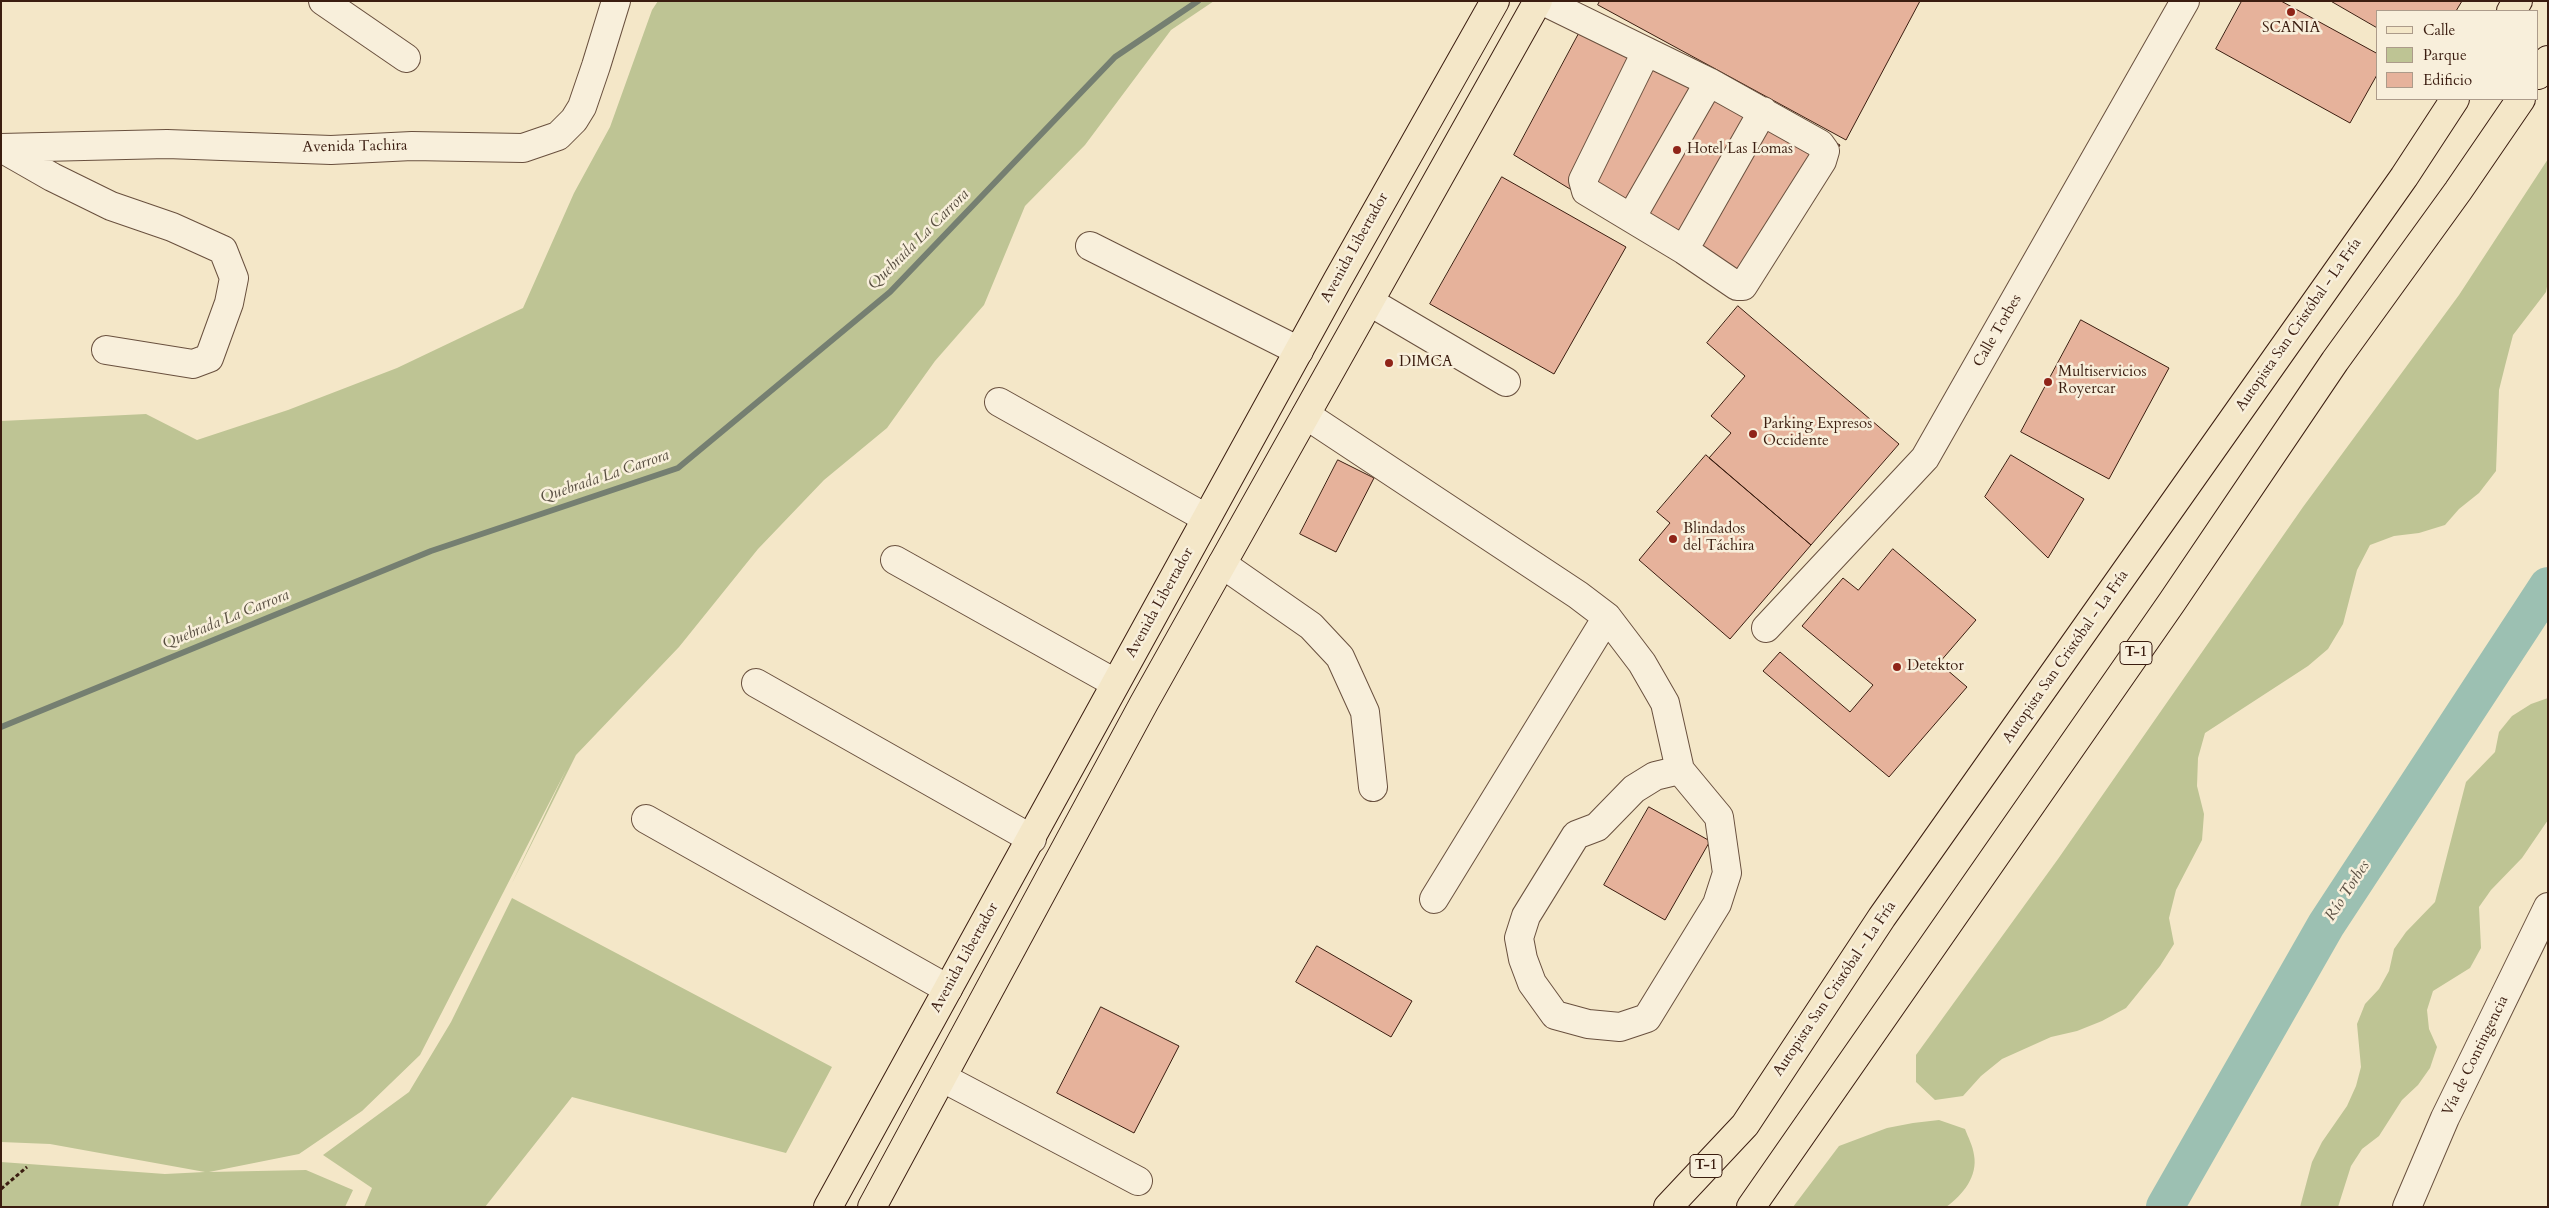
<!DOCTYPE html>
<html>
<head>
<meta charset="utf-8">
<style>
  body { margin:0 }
  #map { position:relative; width:2549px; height:1208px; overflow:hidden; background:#f4e7c8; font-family:Cardo,serif }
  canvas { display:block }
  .frame { position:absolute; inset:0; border:2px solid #3b1d10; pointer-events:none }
  .legend { position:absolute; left:2376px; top:10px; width:162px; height:90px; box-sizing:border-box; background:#f8efdb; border:1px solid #ac9b8a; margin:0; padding:6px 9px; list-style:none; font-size:15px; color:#3b1d10 }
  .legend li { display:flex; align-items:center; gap:10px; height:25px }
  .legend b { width:25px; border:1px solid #ac9b8a }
</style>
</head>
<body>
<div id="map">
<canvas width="2549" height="1208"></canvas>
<div class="frame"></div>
<ul class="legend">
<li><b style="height:6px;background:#f4e7c8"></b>Calle</li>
<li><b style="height:14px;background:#bec494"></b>Parque</li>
<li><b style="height:14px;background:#e6b29b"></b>Edificio</li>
</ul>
</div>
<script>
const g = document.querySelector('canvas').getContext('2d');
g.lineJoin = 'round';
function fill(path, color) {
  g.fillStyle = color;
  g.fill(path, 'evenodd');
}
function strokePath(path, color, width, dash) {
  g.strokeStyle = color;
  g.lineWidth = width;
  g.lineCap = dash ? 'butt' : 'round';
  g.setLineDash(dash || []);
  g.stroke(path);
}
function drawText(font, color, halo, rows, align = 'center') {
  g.font = font + ' Cardo,serif';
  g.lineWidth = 5;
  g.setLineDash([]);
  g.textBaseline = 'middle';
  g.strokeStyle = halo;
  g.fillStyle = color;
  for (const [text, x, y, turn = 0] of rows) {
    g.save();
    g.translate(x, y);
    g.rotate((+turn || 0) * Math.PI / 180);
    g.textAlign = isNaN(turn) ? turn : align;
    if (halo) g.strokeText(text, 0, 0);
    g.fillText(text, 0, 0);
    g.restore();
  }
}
fill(new Path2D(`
  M658 1H1214L1171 30 1085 145 1025 206 984 305 935 361 887 428 824 480 758 549 679 647 576 755 512 883 566 770 420 1055 362 1111 299 1154 209 1172 306 1170 353 1190 345 1207H1V1162L165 1174 205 1172 50 1144 1 1142V421L146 414 197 440 288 410 397 368 523 308 574 193 610 127 652 10Z
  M2548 159V281L2546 292 2513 335 2506 362 2499 390 2496 471 2479 493 2459 509 2445 525 2419 533 2394 536 2370 545 2357 570 2343 624 2328 649 2308 666 2205 733 2198 758 2197 786 2204 814 2202 840 2176 890 2169 918 2174 944 2160 966 2126 1008 2102 1021 2077 1031 2051 1037 2002 1059 1981 1076 1963 1096 1935 1100 1916 1082V1055L2058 859 2303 507 2459 295Z
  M2548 698V820L2522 858 2491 890 2479 907 2481 948 2470 968 2433 991 2427 1010 2429 1029 2437 1047 2430 1068 2418 1085 2402 1100 2379 1136 2362 1149 2351 1166 2338 1207H2300L2312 1162 2322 1142 2347 1106 2356 1086 2361 1067 2357 1024 2365 1004 2379 989 2389 971 2394 949 2406 932 2435 902 2466 782 2495 752 2499 732 2512 716 2531 704Z
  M512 898 832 1067 786 1153 572 1097 485 1207H364L372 1188 323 1155 409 1092 451 1022Z
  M1939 1120 1965 1129C1968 1137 1973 1146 1974 1155 1978 1176 1963 1195 1946 1207H1793L1839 1146 1887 1128 1913 1123Z`), '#bec494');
strokePath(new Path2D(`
  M1 727 431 551 678 468 890 292 1115 57 1198 1`), '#757f71', 6);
strokePath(new Path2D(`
  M2165 1207 2326 925 2548 586`), '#9cc0b2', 38);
const building = new Path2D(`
  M1600 1H1920L1846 140 1598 5Z
  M2242 1H2281L2378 54V73L2350 123 2216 49Z
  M2331 1H2462L2456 11H2378V28Z
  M1591 11 1840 145 1748 297 1514 155Z
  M1502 177 1626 247 1554 374 1430 304Z
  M1738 306 1899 444 1811 545 1709 458 1731 433 1711 416 1745 376 1707 343Z
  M2081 320 2169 368 2109 479 2021 432Z
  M1706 455 1811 545 1730 639 1639 560 1670 523 1657 512Z
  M2011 455 2084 499 2048 558 1985 497Z
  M1338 460 1374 478 1336 552 1300 534Z
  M1893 549 1976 620 1939 663 1967 687 1889 777 1763 671 1780 652 1850 712 1873 685 1802 626 1843 578 1858 590Z
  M1649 807 1710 841 1665 920 1604 885Z
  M1317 946 1412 1001 1391 1037 1296 982Z
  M1101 1007 1179 1046 1134 1133 1057 1093Z`);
fill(building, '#e6b29b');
strokePath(building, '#3b1d10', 1);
const minor = new Path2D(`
  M323 1 406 58
  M1543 1 1709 82 1820 144 1825 151 1822 161 1743 286H1737L1684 250 1586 191 1583 180 1646 52
  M1 148 167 144 331 150 412 146 523 148 558 136 574 120 582 107 596 66 616 1
  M3 149 52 177 111 206 172 227 223 250 234 278 229 303 209 358 193 364 106 350
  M1631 218 1709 82
  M1090 246 1299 351
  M1684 250 1763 111
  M1370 302 1506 382
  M999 402 1206 518
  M1306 415 1578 595 1607 617 1642 663 1665 703 1680 770 1719 817 1727 873 1717 904 1647 1018 1620 1027 1588 1024 1555 1015 1532 983 1523 959 1519 938 1526 916 1576 835 1597 827 1634 789 1655 776 1680 770
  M895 560 1115 683
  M1222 564 1311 626 1340 657 1365 712 1373 787
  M1766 628 1925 458 2185 1
  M756 683 1032 839
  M646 819 948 989
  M1434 899 1607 617
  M943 1078 1138 1181
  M2407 1207 2445 1118 2548 907`);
const major = new Path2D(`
  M828 1207 1337 281 1495 1
  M872 1207 1144 703 1538 1`);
const highway = new Path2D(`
  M2511 11 2518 1
  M2538 75 2548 60
  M1668 1207 1745 1125 1882 917 2404 177 2455 99
  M1751 1207 2172 602 2335 361 2458 191 2521 99`);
strokePath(minor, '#69503e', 30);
strokePath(major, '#3b1d10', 30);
strokePath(highway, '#3b1d10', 30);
strokePath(new Path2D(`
  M1 1189 27 1167`), '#3b1d10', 3, [4, 2.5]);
strokePath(minor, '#f8efdb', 28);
strokePath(major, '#f4e7c8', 28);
strokePath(highway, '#f4e7c8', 28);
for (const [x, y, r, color] of [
  [2291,12,5,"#8f2418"],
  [1677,150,5,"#8f2418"],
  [1389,363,5,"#8f2418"],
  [2048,382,5,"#8f2418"],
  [1753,434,5,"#8f2418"],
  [1673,539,5,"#8f2418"],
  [1897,667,5,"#8f2418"]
]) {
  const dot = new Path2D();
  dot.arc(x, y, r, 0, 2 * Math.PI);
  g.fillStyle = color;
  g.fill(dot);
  strokePath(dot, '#f8efdb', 2);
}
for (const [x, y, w] of [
  [2136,653,32],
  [1706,1166,32]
]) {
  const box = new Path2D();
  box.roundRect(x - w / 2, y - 11.5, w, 23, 4);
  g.fillStyle = '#f8efdb';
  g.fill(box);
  strokePath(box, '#3b1d10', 1);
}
drawText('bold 14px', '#3b1d10', null, [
  ["T-1",2136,653],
  ["T-1",1706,1166]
]);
drawText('15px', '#3b1d10', '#f8efdb', [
  ["SCANIA",2291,29,"center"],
  ["Hotel Las Lomas",1687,150],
  ["DIMCA",1399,363],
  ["Multiservicios",2058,373],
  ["Royercar",2058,390],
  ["Parking Expresos",1763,425],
  ["Occidente",1763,442],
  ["Blindados",1683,530],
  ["del Táchira",1683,547],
  ["Detektor",1907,667]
], 'left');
drawText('15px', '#3b1d10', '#f8efdb', [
  ["Avenida Tachira",355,147,-1],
  ["Avenida Libertador",1355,248,-61],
  ["Autopista San Cristóbal - La Fría",2299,325,-55],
  ["Calle Torbes",1998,331,-60],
  ["Avenida Libertador",1160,603,-61],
  ["Autopista San Cristóbal - La Fría",2066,657,-55],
  ["Avenida Libertador",965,958,-61],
  ["Autopista San Cristóbal - La Fría",1835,989,-56],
  ["Vía de Contingencia",2476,1056,-64]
]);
drawText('italic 16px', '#584e41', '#f8efdb', [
  ["Quebrada La Carrora",919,240,-45],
  ["Quebrada La Carrora",605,477,-19],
  ["Quebrada La Carrora",226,620,-22],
  ["Río Torbes",2348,891,-57]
]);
</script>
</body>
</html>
